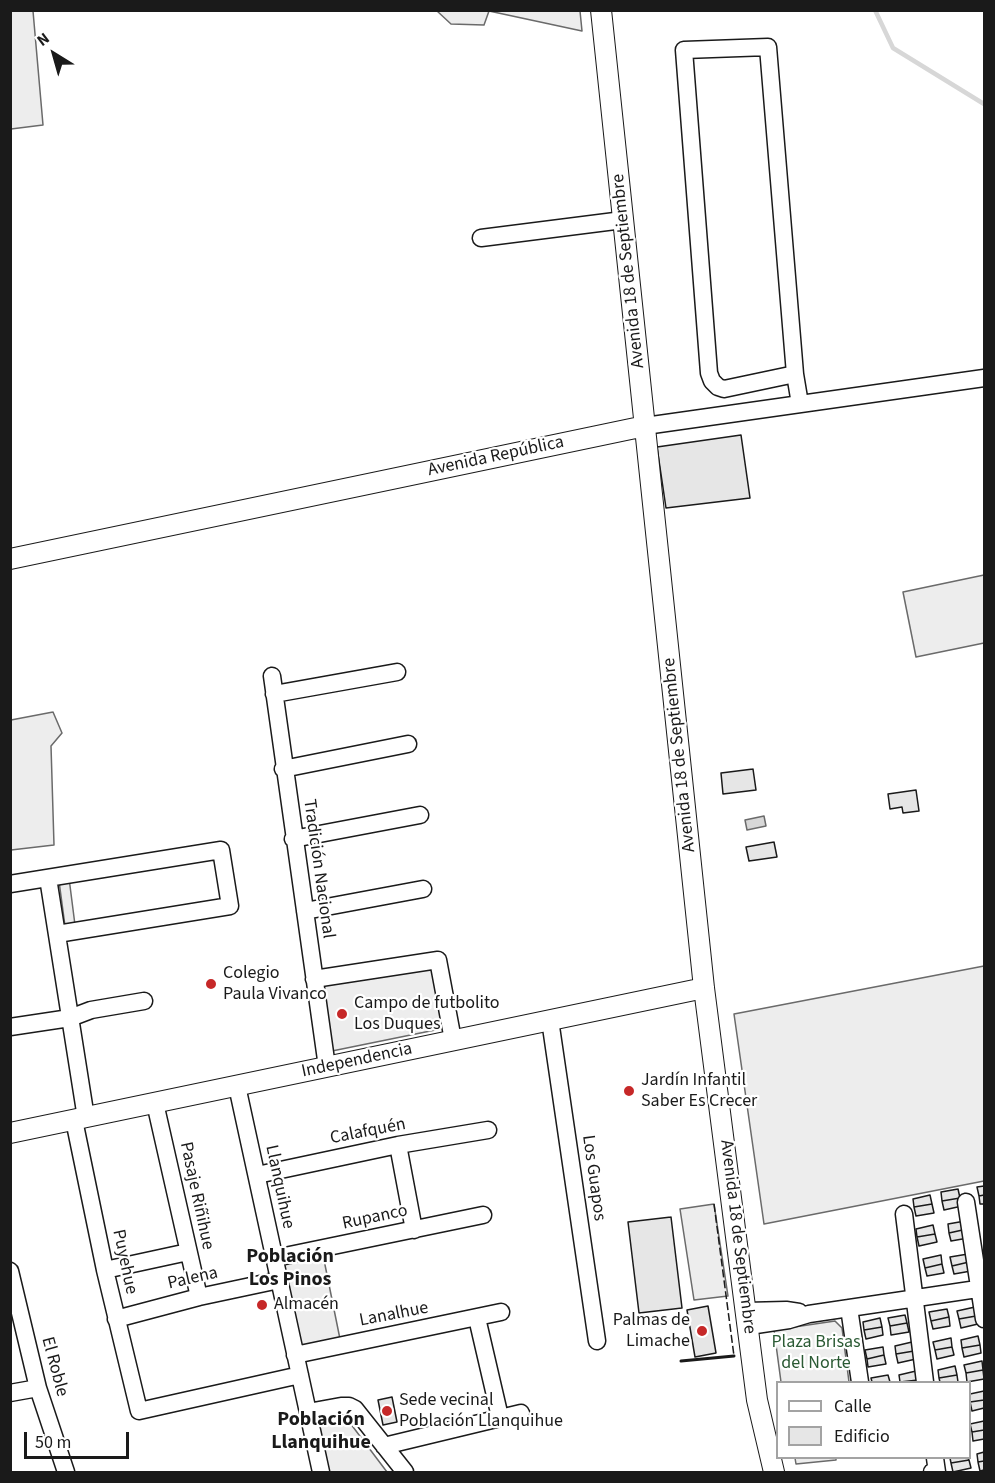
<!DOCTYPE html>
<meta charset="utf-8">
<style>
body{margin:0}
#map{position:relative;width:995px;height:1483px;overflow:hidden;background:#fff;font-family:"Source Sans 3",sans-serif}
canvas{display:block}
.frame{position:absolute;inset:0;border:12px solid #1a1a1a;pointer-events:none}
.legend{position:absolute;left:776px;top:1381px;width:195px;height:78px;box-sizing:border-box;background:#fff;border:2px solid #a3a3a3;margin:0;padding:8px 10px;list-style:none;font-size:18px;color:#1a1a1a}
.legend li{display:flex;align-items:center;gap:12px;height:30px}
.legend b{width:30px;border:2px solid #a3a3a3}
.north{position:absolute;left:24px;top:24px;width:60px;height:60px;-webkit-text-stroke:4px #fff;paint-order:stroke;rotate:323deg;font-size:16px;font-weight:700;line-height:24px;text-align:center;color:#1a1a1a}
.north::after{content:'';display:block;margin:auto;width:21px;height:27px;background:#1a1a1a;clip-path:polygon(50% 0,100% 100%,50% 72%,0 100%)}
.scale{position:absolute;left:24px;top:1432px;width:105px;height:27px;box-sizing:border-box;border:3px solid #1a1a1a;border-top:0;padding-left:8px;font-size:18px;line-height:21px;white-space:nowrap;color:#1a1a1a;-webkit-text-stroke:4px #fff;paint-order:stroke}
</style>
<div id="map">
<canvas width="995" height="1483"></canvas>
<div class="frame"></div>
<ul class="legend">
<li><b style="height:8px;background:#fff"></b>Calle</li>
<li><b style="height:16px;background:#e6e6e6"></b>Edificio</li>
</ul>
<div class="north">N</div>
<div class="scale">50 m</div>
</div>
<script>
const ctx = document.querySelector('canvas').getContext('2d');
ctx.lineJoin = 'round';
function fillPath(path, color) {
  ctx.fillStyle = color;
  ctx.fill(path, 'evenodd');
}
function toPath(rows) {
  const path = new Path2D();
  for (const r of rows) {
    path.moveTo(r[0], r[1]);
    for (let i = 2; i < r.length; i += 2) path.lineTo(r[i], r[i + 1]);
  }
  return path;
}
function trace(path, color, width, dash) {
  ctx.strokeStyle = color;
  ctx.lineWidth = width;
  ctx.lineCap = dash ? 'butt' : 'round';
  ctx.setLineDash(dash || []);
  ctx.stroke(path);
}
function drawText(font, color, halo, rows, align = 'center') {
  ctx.font = font + ' "Source Sans 3",sans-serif';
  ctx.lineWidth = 4.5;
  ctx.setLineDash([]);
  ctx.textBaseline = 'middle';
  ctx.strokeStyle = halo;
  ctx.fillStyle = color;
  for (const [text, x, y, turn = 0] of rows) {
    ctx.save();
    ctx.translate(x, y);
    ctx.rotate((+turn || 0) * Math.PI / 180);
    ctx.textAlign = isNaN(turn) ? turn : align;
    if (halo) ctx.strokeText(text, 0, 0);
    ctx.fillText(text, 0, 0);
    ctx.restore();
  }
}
const built = toPath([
 [10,11,33,11,43,125,11,129,10,11],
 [437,11,580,11,582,31,489,11,484,25,451,24,437,11],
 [984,575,984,643,916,657,903,592,984,575],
 [53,712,62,733,51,746,54,845,11,850,11,720,53,712],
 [69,878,75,925,65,926,59,881,69,878],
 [433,963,445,1028,332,1051,319,982,433,963],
 [984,966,984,1181,764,1224,734,1014,984,966],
 [714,1204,728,1296,694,1300,680,1209,714,1204],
 [323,1255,340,1339,297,1348,279,1264,323,1255],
 [835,1321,842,1328,849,1382,781,1382,774,1330,835,1321],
 [344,1415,387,1472,321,1472,311,1424,344,1415],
 [795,1458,836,1458,836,1460,796,1464,795,1458]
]);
fillPath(built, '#ededed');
trace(built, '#6a6a6a', 1.5);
const water = toPath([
 [764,816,766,826,747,830,745,820,764,816]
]);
fillPath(water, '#d7d7d7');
trace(water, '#6a6a6a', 1.5);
trace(toPath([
 [875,10,893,48,984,104]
]), '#d7d7d7', 4.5);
const building = toPath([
 [741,435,750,498,666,508,657,447,741,435],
 [753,769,756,790,723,794,721,773,753,769],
 [916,790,919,811,903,813,902,807,890,809,888,794,916,790],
 [774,842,777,857,749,861,746,847,774,842],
 [984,1186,984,1195,979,1196,977,1187,984,1186],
 [958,1189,960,1198,942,1201,941,1192,958,1189],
 [930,1195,932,1204,914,1207,913,1199,930,1195],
 [984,1195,984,1204,980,1204,979,1196,984,1195],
 [960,1198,962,1206,944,1210,942,1201,960,1198],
 [932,1204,934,1213,916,1216,914,1207,932,1204],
 [671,1217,682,1308,639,1313,628,1222,671,1217],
 [965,1221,967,1229,949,1233,948,1224,965,1221],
 [933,1225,935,1234,917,1237,916,1229,933,1225],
 [967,1229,968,1238,951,1241,949,1233,967,1229],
 [935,1234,937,1242,919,1246,917,1237,935,1234],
 [968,1254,969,1262,952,1266,950,1257,968,1254],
 [941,1255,942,1264,925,1268,923,1259,941,1255],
 [969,1262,971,1271,954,1274,952,1266,969,1262],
 [942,1264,944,1273,927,1276,925,1268,942,1264],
 [708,1306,716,1353,695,1357,687,1310,708,1306],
 [975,1307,976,1316,959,1319,957,1311,975,1307],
 [947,1309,949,1317,931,1321,929,1312,947,1309],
 [905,1315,907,1323,890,1326,888,1318,905,1315],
 [976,1316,978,1324,961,1328,959,1319,976,1316],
 [949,1317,950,1326,933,1329,931,1321,949,1317],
 [880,1318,882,1327,864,1330,863,1322,880,1318],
 [907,1323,909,1332,891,1335,890,1326,907,1323],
 [882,1327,883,1335,866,1339,864,1330,882,1327],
 [978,1336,980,1345,962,1348,961,1340,978,1336],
 [951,1338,952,1347,935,1350,933,1342,951,1338],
 [912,1342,914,1351,896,1354,895,1346,912,1342],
 [980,1345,981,1353,964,1357,962,1348,980,1345],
 [883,1347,884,1355,867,1359,865,1350,883,1347],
 [952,1347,954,1355,937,1359,935,1350,952,1347],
 [914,1351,916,1359,898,1363,896,1354,914,1351],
 [884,1355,886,1364,868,1367,867,1359,884,1355],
 [982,1361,983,1370,966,1373,964,1365,982,1361],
 [955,1366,957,1375,939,1378,938,1370,955,1366],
 [983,1370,984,1379,967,1382,966,1373,983,1370],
 [916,1371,918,1380,900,1382,899,1375,916,1371],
 [888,1375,890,1382,872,1382,871,1378,888,1375],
 [957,1375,958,1382,940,1382,939,1378,957,1375],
 [984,1391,984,1400,970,1402,970,1394,984,1391],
 [392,1397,397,1422,383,1425,378,1400,392,1397],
 [984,1400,984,1408,972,1411,970,1402,984,1400],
 [984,1421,984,1430,972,1432,970,1424,984,1421],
 [984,1430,984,1439,973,1441,972,1432,984,1430],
 [984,1452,984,1461,978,1462,977,1454,984,1452],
 [950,1458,968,1458,969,1460,951,1463,950,1458],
 [969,1460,971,1468,953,1472,951,1463,969,1460],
 [984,1461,984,1470,980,1471,978,1462,984,1461]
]);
fillPath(building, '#e6e6e6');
trace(building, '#1a1a1a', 1.5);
const minor = toPath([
 [481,238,623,220],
 [795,374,724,389,718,387,712,381,709,373,684,50,768,47,795,374,800,404],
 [645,426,984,378],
 [272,676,327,1067],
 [274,694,397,672],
 [283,769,408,744],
 [293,839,420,815],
 [48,878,86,1118],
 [10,884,221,850,230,906,57,934],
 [305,911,423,889],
 [314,979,438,960,453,1040],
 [550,1020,597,1341],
 [10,1027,70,1018,91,1010,144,1001],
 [237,1086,321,1472],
 [155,1103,199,1297],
 [74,1120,105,1270,139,1411,300,1375],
 [398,1145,414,1230],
 [257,1175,398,1145,488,1130],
 [966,1202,984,1319],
 [904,1214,925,1382],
 [275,1258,483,1215],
 [105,1270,188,1252],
 [10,1271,38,1388,66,1472],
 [849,1308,860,1382],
 [746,1311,786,1310,799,1312],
 [477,1318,500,1417],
 [116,1319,199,1297,279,1280],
 [749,1326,789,1320,809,1314,984,1288],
 [295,1355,501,1312],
 [10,1393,38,1388],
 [308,1412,341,1406,349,1406,355,1409,405,1472],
 [384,1446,521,1413],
 [932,1472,937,1472,935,1458]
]);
const major = toPath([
 [601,10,704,988,757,1400,774,1472],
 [10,559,645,426],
 [10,1133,704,988]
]);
trace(minor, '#1a1a1a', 19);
trace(major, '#1a1a1a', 22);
trace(minor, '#fff', 16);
trace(major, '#fff', 20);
trace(toPath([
 [714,1204,734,1356]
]), '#1a1a1a', 1.5, [8, 3]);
trace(toPath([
 [681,1361,734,1356]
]), '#1a1a1a', 3);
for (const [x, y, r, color] of [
 [211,984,6,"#c62828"],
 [342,1014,6,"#c62828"],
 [629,1091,6,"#c62828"],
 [262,1305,6,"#c62828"],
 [702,1331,6,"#c62828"],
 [387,1411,6,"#c62828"]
]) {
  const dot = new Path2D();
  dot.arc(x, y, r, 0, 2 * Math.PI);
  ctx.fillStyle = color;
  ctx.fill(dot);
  trace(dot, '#fff', 2);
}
drawText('18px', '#1a1a1a', '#fff', [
 ["Avenida 18 de Septiembre",629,271,-96],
 ["Avenida República",496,457,-12],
 ["Avenida 18 de Septiembre",680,755,-96],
 ["Tradición Nacional",318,869,82],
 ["Independencia",357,1061,-12],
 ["Calafquén",368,1132,-11],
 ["Los Guapos",593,1178,82],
 ["Llanquihue",279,1187,78],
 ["Pasaje Riñihue",196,1196,78],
 ["Rupanco",375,1218,-12],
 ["Avenida 18 de Septiembre",737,1237,83],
 ["Puyehue",124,1262,78],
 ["Palena",193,1279,-13],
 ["Lanalhue",394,1315,-11],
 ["El Roble",54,1367,75]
]);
drawText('18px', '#1a1a1a', '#fff', [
 ["Colegio",223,974],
 ["Paula Vivanco",223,995],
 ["Campo de futbolito",354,1004],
 ["Los Duques",354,1025],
 ["Jardín Infantil",641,1081],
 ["Saber Es Crecer",641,1102],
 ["Almacén",274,1305],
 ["Palmas de",690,1321,"right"],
 ["Limache",690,1342,"right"],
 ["Sede vecinal",399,1401],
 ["Población Llanquihue",399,1422]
], 'left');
drawText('18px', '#2b5a34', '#fff', [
 ["Plaza Brisas",816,1343],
 ["del Norte",816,1364]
]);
drawText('bold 20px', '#1a1a1a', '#fff', [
 ["Población",290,1258],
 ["Los Pinos",290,1281],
 ["Población",321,1421],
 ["Llanquihue",321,1444]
]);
</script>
